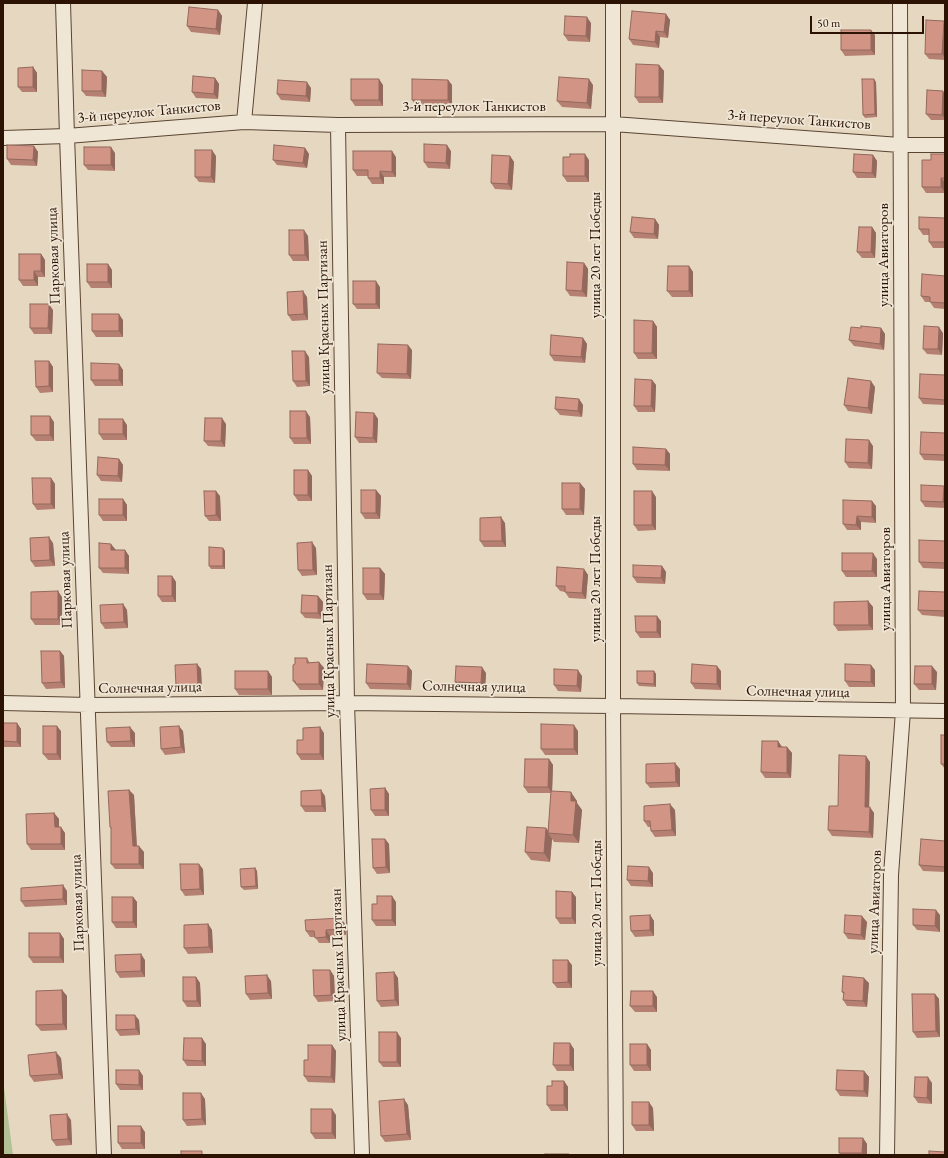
<!DOCTYPE html>
<meta charset="utf-8">
<style>
body{margin:0}
#map{position:relative;width:948px;height:1158px;overflow:hidden;background:#e6d8c0;font-family:"EB Garamond",serif}
canvas{display:block}
.frame{position:absolute;inset:0;border:4px solid #2c1203;pointer-events:none}
.scale{position:absolute;left:810px;top:16px;width:114px;height:18px;box-sizing:border-box;border:2px solid #2c1203;border-top:0;padding-left:5px;font-size:12px;line-height:14px;white-space:nowrap;color:#2c1203;-webkit-text-stroke:3px #efe6d6;paint-order:stroke}
</style>
<div id="map">
<canvas width="948" height="1158"></canvas>
<div class="frame"></div>
<div class="scale">50 m</div>
</div>
<script>
const ctx = document.querySelector('canvas').getContext('2d');
ctx.lineJoin = 'round';
function fillPath(path, color) {
  ctx.fillStyle = color;
  ctx.fill(path, 'evenodd');
}
function toPath(rows) {
  const path = new Path2D();
  for (const r of rows) {
    path.moveTo(r[0], r[1]);
    for (let i = 2; i < r.length; i += 2) path.lineTo(r[i], r[i + 1]);
  }
  return path;
}
function trace(path, color, width, dash) {
  ctx.strokeStyle = color;
  ctx.lineWidth = width;
  ctx.lineCap = dash ? 'butt' : 'round';
  ctx.setLineDash(dash || []);
  ctx.stroke(path);
}
function drawText(font, color, halo, rows, align = 'center') {
  ctx.font = font + ' "EB Garamond",serif';
  ctx.lineWidth = 3.5;
  ctx.setLineDash([]);
  ctx.textBaseline = 'middle';
  ctx.strokeStyle = halo;
  ctx.fillStyle = color;
  for (const [text, x, y, turn = 0] of rows) {
    ctx.save();
    ctx.translate(x, y);
    ctx.rotate((+turn || 0) * Math.PI / 180);
    ctx.textAlign = isNaN(turn) ? turn : align;
    if (halo) ctx.strokeText(text, 0, 0);
    ctx.fillText(text, 0, 0);
    ctx.restore();
  }
}
fillPath(toPath([
 [3,1080,13,1155,3,1155]
]), '#b3bf94');
const minor = toPath([
 [63,3,67,136,104,1155],
 [613,3,613,706,616,1155],
 [244,122,255,3],
 [338,125,347,703,362,1155],
 [3,138,67,136,244,122,338,125,613,124,900,145,945,145],
 [3,703,88,705,347,703,613,706,945,711],
 [887,1155,891,875,903,711,900,3]
]);
trace(minor, '#5a4432', 16);
trace(minor, '#efe6d6', 14);
fillPath(toPath([
 [79,3,95,3,95,4,80,4],
 [218,10,222,16,220,35,191,32,187,26],
 [666,14,670,20,668,38,660,37,659,48,633,45,629,39],
 [945,22,945,60,929,59,925,54],
 [591,23,590,42,568,41,564,35],
 [875,35,875,55,845,56,841,50],
 [659,65,664,71,663,103,639,103,635,97],
 [33,67,37,73,37,92,22,92,18,87],
 [102,71,107,77,106,97,86,96,82,91],
 [215,78,219,84,218,99,196,98,192,92],
 [448,80,452,85,452,106,416,106,412,100],
 [876,82,877,117,865,118,863,115],
 [383,85,383,106,355,106,351,100],
 [593,85,591,109,562,107,557,101],
 [311,88,310,102,281,100,277,94],
 [945,94,945,120,931,120,926,114],
 [34,146,38,152,37,166,11,165,7,159],
 [305,148,309,154,307,168,277,165,273,160],
 [451,151,450,169,428,168,424,162],
 [115,153,115,171,88,170,84,165],
 [873,155,877,161,876,178,857,178,853,172],
 [945,155,945,193,926,193,922,187,931,160],
 [216,156,215,183,199,182,195,177],
 [510,156,514,162,512,190,495,189,491,183],
 [396,157,396,177,384,177,384,184,372,184,368,178,368,176,357,176,353,170],
 [589,160,589,182,567,182,563,176],
 [945,218,945,248,933,248,929,242,929,235,923,235,919,229],
 [655,219,659,225,658,239,634,238,630,232],
 [872,227,876,233,875,258,862,258,857,252],
 [308,236,309,261,293,261,289,255],
 [41,254,45,260,45,277,38,277,38,286,23,286,19,280],
 [584,263,588,269,587,297,570,296,566,290],
 [108,264,112,270,112,288,91,288,87,282],
 [689,266,693,272,693,297,672,297,667,291],
 [945,276,945,309,934,308,930,302,925,302,921,296],
 [380,287,380,309,357,309,353,304],
 [307,297,308,320,292,321,288,315],
 [53,310,52,334,34,334,30,328],
 [123,320,123,337,96,337,92,331],
 [653,321,657,327,657,359,638,359,634,353],
 [861,328,881,328,885,334,884,350,854,346,849,340],
 [943,333,942,355,927,354,923,349],
 [583,338,587,344,585,363,554,361,550,355],
 [412,350,411,379,382,378,377,373],
 [309,357,310,386,297,387,293,381],
 [49,361,53,367,53,392,40,393,36,387],
 [119,364,123,370,123,386,95,386,91,380],
 [945,375,945,405,923,404,919,398],
 [652,380,656,385,655,412,638,412,634,406],
 [875,387,872,414,848,411,844,405],
 [579,399,583,405,582,417,560,415,555,409],
 [374,413,378,419,377,443,359,443,355,437],
 [310,417,311,444,294,444,290,438],
 [54,422,54,441,36,441,31,435],
 [226,424,225,447,208,446,204,441],
 [127,425,127,440,103,440,99,434],
 [945,433,945,461,924,460,920,454],
 [873,446,872,469,849,468,845,462],
 [666,449,670,454,670,471,637,470,633,464],
 [119,459,123,465,122,482,101,481,97,475],
 [308,470,312,476,312,501,298,501,294,495],
 [51,478,55,484,55,509,37,510,33,504],
 [580,483,585,489,584,515,566,515,562,509],
 [945,488,945,508,925,507,921,501],
 [376,490,381,496,380,519,365,519,361,513],
 [220,496,221,521,209,521,205,516],
 [656,497,656,530,638,531,634,525],
 [123,499,127,505,127,521,103,521,99,515],
 [876,506,876,523,861,522,861,530,847,530,843,524],
 [505,523,506,547,484,547,480,541],
 [945,541,945,569,923,568,919,562],
 [53,543,55,566,35,567,31,561],
 [223,548,225,551,225,569,211,569,209,566],
 [316,548,317,575,302,576,298,570],
 [115,550,125,550,129,556,129,574,103,573,99,568,116,550],
 [877,559,877,577,846,577,842,571],
 [662,566,666,572,665,584,637,583,633,577],
 [380,568,385,574,384,600,367,600,363,594],
 [584,569,588,575,586,599,569,598,565,592,560,591,556,586],
 [172,576,176,582,176,602,162,602,158,596],
 [945,592,945,617,922,615,918,610],
 [318,596,323,602,322,619,305,618,301,613],
 [62,597,62,625,35,625,31,619],
 [868,601,873,607,873,630,838,631,834,625],
 [123,604,127,610,128,628,105,629,101,623],
 [661,621,661,638,640,638,636,632],
 [60,651,64,656,65,688,46,689,42,683],
 [307,658,310,663,319,662,324,668,323,690,300,690,293,681,295,664],
 [197,664,201,669,202,691,180,692,176,686],
 [408,666,412,671,411,690,370,689,366,683],
 [875,670,875,687,849,687,845,681],
 [268,671,272,677,272,695,239,695,235,689],
 [654,671,656,674,656,687,639,686,637,683],
 [721,671,721,690,695,689,691,683],
 [937,672,936,690,919,690,914,684],
 [486,673,485,689,459,688,455,682],
 [582,676,581,692,558,691,554,685],
 [3,723,17,723,21,729,21,747,3,747],
 [61,731,61,760,48,760,43,754],
 [183,731,185,753,165,755,161,749],
 [578,731,578,755,545,755,541,749],
 [135,733,135,747,111,747,107,742],
 [324,733,324,760,301,760,297,754,303,740],
 [945,735,945,769,941,764],
 [778,741,782,747,787,747,792,753,791,778,765,778,761,772],
 [549,759,553,765,552,791,577,801,577,803,582,810,579,843,554,842,552,839,550,862,531,860,525,852,546,828,548,831,551,793,528,793,524,787],
 [870,762,869,807,874,813,873,838,832,836,828,830,838,806],
 [680,769,680,787,650,788,646,783],
 [385,788,389,794,389,816,375,816,371,810],
 [129,790,134,795,137,846,144,852,144,869,115,869,111,864,111,829,110,827],
 [325,796,326,812,305,812,301,806],
 [675,810,676,836,655,837,651,831,651,827,648,827,644,821],
 [54,813,59,819,59,827,65,833,65,850,31,850,27,844],
 [385,839,389,844,390,873,377,874,373,868],
 [945,841,945,872,923,871,919,865],
 [255,868,257,871,258,889,244,890,241,887],
 [203,869,204,895,185,896,181,890],
 [653,873,653,887,631,886,627,880],
 [67,891,67,905,25,907,21,901],
 [133,897,137,902,137,928,116,928,112,922],
 [576,897,576,924,560,924,556,918],
 [396,902,396,926,376,926,372,920,377,904],
 [650,915,654,921,654,936,635,937,631,931],
 [940,915,940,932,917,930,913,925],
 [867,922,865,940,848,939,844,933],
 [208,924,212,930,213,953,188,954,184,948],
 [345,924,346,935,330,936,330,943,319,943,315,937,310,937,306,931],
 [60,933,64,939,64,963,33,963,29,957],
 [145,960,145,977,120,978,116,972],
 [572,965,572,988,557,988,553,983],
 [330,970,334,976,335,1001,318,1002,314,996],
 [394,972,398,978,399,1006,381,1007,377,1001],
 [196,977,200,983,201,1007,187,1007,183,1001],
 [271,981,272,999,250,1000,246,994],
 [869,983,867,1007,847,1006,843,1000,844,995,842,992],
 [62,990,67,996,67,1030,41,1031,36,1025],
 [935,994,939,999,940,1037,917,1038,913,1032],
 [657,997,657,1012,635,1012,630,1006],
 [139,1020,140,1035,120,1036,116,1030],
 [401,1038,401,1067,383,1067,379,1062],
 [206,1044,206,1066,187,1066,183,1060],
 [647,1044,651,1050,651,1071,634,1071,630,1065],
 [332,1045,336,1051,335,1083,308,1082,304,1076],
 [574,1049,574,1071,557,1071,553,1065],
 [61,1058,63,1079,34,1082,30,1076],
 [139,1070,143,1076,143,1090,120,1090,116,1084],
 [864,1071,869,1077,868,1097,840,1096,836,1090],
 [564,1081,568,1087,568,1111,551,1111,547,1105,552,1086],
 [932,1083,932,1104,918,1103,914,1097],
 [205,1099,206,1125,187,1126,183,1120],
 [408,1105,411,1140,385,1142,381,1136],
 [653,1108,654,1131,636,1131,632,1125],
 [336,1115,336,1139,315,1139,311,1133],
 [71,1120,72,1145,56,1146,52,1140],
 [145,1132,145,1149,122,1149,118,1143],
 [863,1138,867,1144,867,1155,841,1155,839,1153]
]), '#b58072');
fillPath(toPath([
 [218,10,222,16,220,35,216,29],
 [666,14,670,20,668,38,664,32],
 [587,17,591,23,590,42,586,36],
 [944,21,945,22,945,58,942,54],
 [871,30,875,35,875,55,871,50],
 [656,31,660,37,659,48,655,42],
 [659,65,664,71,663,103,659,97],
 [33,67,37,73,37,92,33,87],
 [102,71,107,77,106,97,102,91],
 [215,78,219,84,218,99,214,94],
 [379,79,383,85,383,106,379,100],
 [589,79,593,85,591,109,587,103],
 [874,79,876,82,877,117,875,114],
 [448,80,452,85,452,106,448,100],
 [307,82,311,88,310,102,306,96],
 [943,91,945,94,945,119,942,115],
 [447,145,451,151,450,169,446,163],
 [34,146,38,152,37,166,33,160],
 [111,147,115,153,115,171,111,165],
 [305,148,309,154,307,168,303,163],
 [212,150,216,156,215,183,211,177],
 [392,151,396,157,396,177,392,172],
 [585,154,589,160,589,182,585,176],
 [873,155,877,161,876,178,872,173],
 [510,156,514,162,512,190,508,184],
 [380,171,384,177,384,184,380,178],
 [941,178,945,183,945,192,941,187],
 [655,219,659,225,658,239,654,234],
 [872,227,876,233,875,258,871,252],
 [304,230,308,236,309,261,305,255],
 [41,254,45,260,45,277,41,271],
 [584,263,588,269,587,297,582,291],
 [108,264,112,270,112,288,108,282],
 [689,266,693,272,693,297,689,291],
 [34,271,38,277,38,286,34,280],
 [376,281,380,287,380,309,376,304],
 [303,291,307,297,308,320,304,314],
 [49,304,53,310,52,334,48,328],
 [119,314,123,320,123,337,119,331],
 [653,321,657,327,657,359,652,353],
 [939,327,943,333,942,355,938,349],
 [881,328,885,334,884,350,880,344],
 [583,338,587,344,585,363,581,357],
 [408,345,412,350,411,379,407,374],
 [305,351,309,357,310,386,306,381],
 [49,361,53,367,53,392,49,386],
 [119,364,123,370,123,386,119,380],
 [652,380,656,385,655,412,651,406],
 [871,381,875,387,872,414,868,408],
 [579,399,583,405,582,417,578,411],
 [306,411,310,417,311,444,307,438],
 [374,413,378,419,377,443,373,438],
 [50,416,54,422,54,441,50,435],
 [222,418,226,424,225,447,221,441],
 [123,419,127,425,127,440,123,434],
 [869,440,873,446,872,469,868,463],
 [666,449,670,454,670,471,665,465],
 [119,459,123,465,122,482,118,476],
 [308,470,312,476,312,501,308,495],
 [51,478,55,484,55,509,51,504],
 [580,483,585,489,584,515,580,509],
 [944,486,945,488,945,505,943,502],
 [376,490,381,496,380,519,376,513],
 [216,491,220,496,221,521,216,515],
 [652,491,656,497,656,530,652,525],
 [123,499,127,505,127,521,123,515],
 [872,501,876,506,876,523,872,517],
 [857,516,861,522,861,530,856,525],
 [501,517,505,523,506,547,502,541],
 [49,537,53,543,55,566,50,560],
 [312,542,316,548,317,575,313,570],
 [111,544,116,550,115,556,111,550],
 [223,548,225,551,225,569,223,566],
 [125,550,129,556,129,574,125,568],
 [873,553,877,559,877,577,872,571],
 [662,566,666,572,665,584,661,578],
 [380,568,385,574,384,600,380,594],
 [584,569,588,575,586,599,582,593],
 [172,576,176,582,176,602,172,596],
 [58,591,62,597,62,625,58,619],
 [318,596,323,602,322,619,318,613],
 [868,601,873,607,873,630,869,625],
 [123,604,127,610,128,628,124,622],
 [657,616,661,621,661,638,657,632],
 [60,651,64,656,65,688,61,682],
 [319,662,324,668,323,690,319,684],
 [197,664,201,669,202,691,198,685],
 [871,665,875,670,875,687,871,682],
 [408,666,412,671,411,690,407,684],
 [717,666,721,671,721,690,717,684],
 [932,666,937,672,936,690,932,684],
 [482,667,486,673,485,689,481,683],
 [578,670,582,676,581,692,577,686],
 [268,671,272,677,272,695,268,689],
 [654,671,656,674,656,687,654,684],
 [17,723,21,729,21,747,17,742],
 [574,725,578,731,578,755,574,749],
 [57,726,61,731,61,760,57,754],
 [179,726,183,731,185,753,181,747],
 [130,727,135,733,135,747,131,741],
 [320,727,324,733,324,760,320,754],
 [778,741,782,747,778,747],
 [787,747,792,753,791,778,787,773],
 [866,756,870,762,869,813,865,807],
 [549,759,553,765,552,793,548,787],
 [675,763,680,769,680,787,676,782],
 [385,788,389,794,389,816,385,810],
 [129,790,134,795,137,852,133,846],
 [321,790,325,796,326,812,322,806],
 [571,792,577,801,577,803,582,810,579,843,573,835,571,801],
 [670,804,675,810,676,836,672,830],
 [870,807,874,813,873,838,869,832],
 [54,813,59,819,59,832,55,827],
 [61,827,65,833,65,850,61,844],
 [546,828,550,833,548,833,552,839,550,862,544,853],
 [385,839,389,844,390,873,386,867],
 [139,846,144,852,144,869,139,864],
 [199,864,203,869,204,895,200,889],
 [649,867,653,873,653,887,648,881],
 [255,868,257,871,258,889,256,886],
 [63,885,67,891,67,905,63,899],
 [572,892,576,897,576,924,572,918],
 [392,896,396,902,396,926,392,920],
 [133,897,137,902,137,928,133,922],
 [936,910,940,915,940,932,935,926],
 [650,915,654,921,654,936,650,930],
 [862,916,867,922,865,940,861,935],
 [341,918,345,924,346,935,342,929],
 [208,924,212,930,213,953,209,947],
 [326,930,330,936,330,943,326,937],
 [60,933,64,939,64,963,60,957],
 [141,954,145,960,145,977,141,971],
 [568,960,572,965,572,988,568,982],
 [330,970,334,976,335,1001,331,995],
 [394,972,398,978,399,1006,395,1000],
 [267,975,271,981,272,999,268,993],
 [196,977,200,983,201,1007,197,1001],
 [864,978,869,983,867,1007,863,1001],
 [62,990,67,996,67,1030,63,1024],
 [653,991,657,997,657,1012,653,1006],
 [935,994,939,999,940,1037,936,1031],
 [135,1015,139,1020,140,1035,136,1029],
 [397,1032,401,1038,401,1067,397,1062],
 [202,1038,206,1044,206,1066,202,1061],
 [570,1043,574,1049,574,1071,570,1065],
 [647,1044,651,1050,651,1071,647,1065],
 [332,1045,336,1051,335,1083,331,1077],
 [56,1052,61,1058,63,1079,59,1074],
 [139,1070,143,1076,143,1090,139,1085],
 [864,1071,869,1077,868,1097,864,1091],
 [928,1077,932,1083,932,1104,927,1098],
 [564,1081,568,1087,568,1111,564,1105],
 [201,1093,205,1099,206,1125,202,1119],
 [404,1099,408,1105,411,1140,407,1134],
 [649,1102,653,1108,654,1131,649,1125],
 [332,1109,336,1115,336,1139,332,1133],
 [67,1114,71,1120,72,1145,68,1139],
 [141,1126,145,1132,145,1149,141,1143],
 [863,1138,867,1144,867,1155,864,1155,862,1153]
]), '#93685d');
const building = toPath([
 [189,7,218,10,216,29,187,26,189,7],
 [632,11,666,14,664,32,656,31,655,42,629,39,632,11],
 [565,16,587,17,586,36,564,35,565,16],
 [926,20,944,21,942,54,925,54,926,20],
 [841,30,871,30,871,50,841,50,841,30],
 [636,64,659,65,659,97,635,97,636,64],
 [33,67,33,87,18,87,18,68,33,67],
 [82,70,102,71,102,91,82,91,82,70],
 [193,76,215,78,214,94,192,92,193,76],
 [559,77,589,79,587,103,557,101,559,77],
 [351,79,379,79,379,100,351,100,351,79],
 [412,79,448,80,448,100,412,100,412,79],
 [862,79,874,79,875,114,863,115,862,79],
 [278,80,307,82,306,96,277,94,278,80],
 [927,90,943,91,942,115,926,114,927,90],
 [424,144,447,145,446,163,424,162,424,144],
 [7,145,34,146,33,160,7,159,7,145],
 [274,145,305,148,303,163,273,160,274,145],
 [84,147,111,147,111,165,84,165,84,147],
 [195,150,212,150,211,177,195,177,195,150],
 [353,151,392,151,392,172,380,171,380,178,368,178,368,170,353,170,353,151],
 [570,154,585,154,585,176,563,176,563,157,570,157,570,154],
 [854,154,873,155,872,173,853,172,854,154],
 [931,154,945,154,945,178,941,178,941,187,922,187,922,160,931,160,931,154],
 [492,155,510,156,508,184,491,183,492,155],
 [632,217,655,219,654,234,630,232,632,217],
 [919,217,945,218,945,242,929,242,929,229,919,229,919,217],
 [859,227,872,227,871,252,857,252,859,227],
 [289,230,304,230,305,255,289,255,289,230],
 [19,254,41,254,41,271,34,271,34,280,19,280,19,254],
 [567,262,584,263,582,291,566,290,567,262],
 [87,264,108,264,108,282,87,282,87,264],
 [668,266,689,266,689,291,667,291,668,266],
 [922,274,945,276,945,303,930,302,930,297,921,296,922,274],
 [353,281,376,281,376,304,353,304,353,281],
 [303,291,304,314,288,315,287,292,303,291],
 [30,304,49,304,48,328,30,328,30,304],
 [92,314,119,314,119,331,92,331,92,314],
 [634,320,653,321,652,353,634,353,634,320],
 [861,326,881,328,880,344,849,340,851,327,861,328,861,326],
 [924,326,939,327,938,349,923,349,924,326],
 [551,335,583,338,581,357,550,355,551,335],
 [378,344,408,345,407,374,377,373,378,344],
 [292,351,305,351,306,381,293,381,292,351],
 [35,361,49,361,49,386,36,387,35,361],
 [91,363,119,364,119,380,91,380,91,363],
 [920,374,945,375,945,400,919,398,920,374],
 [848,378,871,381,868,408,844,405,848,378],
 [635,379,652,380,651,406,634,406,635,379],
 [556,397,579,399,578,411,555,409,556,397],
 [290,411,306,411,307,438,290,438,290,411],
 [356,412,374,413,373,438,355,437,356,412],
 [31,416,50,416,50,435,31,435,31,416],
 [205,418,222,418,221,441,204,441,205,418],
 [99,419,123,419,123,434,99,434,99,419],
 [921,432,945,433,945,455,920,454,921,432],
 [846,439,869,440,868,463,845,462,846,439],
 [633,447,666,449,665,465,633,464,633,447],
 [98,457,119,459,118,476,97,475,98,457],
 [294,470,308,470,308,495,294,495,294,470],
 [32,478,51,478,51,504,33,504,32,478],
 [562,483,580,483,580,509,562,509,562,483],
 [921,485,944,486,943,502,921,501,921,485],
 [361,490,376,490,376,513,361,513,361,490],
 [204,491,216,491,216,515,205,516,204,491],
 [634,491,652,491,652,525,634,525,634,491],
 [99,499,123,499,123,515,99,515,99,499],
 [843,500,872,501,872,517,857,516,856,525,843,524,843,500],
 [501,517,502,541,480,541,480,518,501,517],
 [49,537,50,560,31,561,30,538,49,537],
 [919,540,945,541,945,563,919,562,919,540],
 [312,542,313,570,298,570,297,543,312,542],
 [99,543,111,544,111,550,125,550,125,568,99,568,99,543],
 [209,547,223,548,223,566,209,566,209,547],
 [842,553,873,553,872,571,842,571,842,553],
 [633,565,662,566,661,578,633,577,633,565],
 [557,567,584,569,582,593,565,592,565,586,556,586,557,567],
 [363,568,380,568,380,594,363,594,363,568],
 [158,576,172,576,172,596,158,596,158,576],
 [58,591,58,619,31,619,31,592,58,591],
 [919,591,945,592,945,611,918,610,919,591],
 [302,595,318,596,318,613,301,613,302,595],
 [868,601,869,625,834,625,834,602,868,601],
 [123,604,124,622,101,623,100,605,123,604],
 [635,616,657,616,657,632,636,632,635,616],
 [41,651,60,651,61,682,42,683,41,651],
 [295,658,307,658,307,663,319,662,319,684,296,684,295,681,293,681,293,665,295,664,295,658],
 [197,664,198,685,176,686,175,665,197,664],
 [367,664,408,666,407,684,366,683,367,664],
 [692,664,717,666,717,684,691,683,692,664],
 [845,664,871,665,871,682,845,681,845,664],
 [456,666,482,667,481,683,455,682,456,666],
 [915,666,932,666,932,684,914,684,915,666],
 [554,669,578,670,577,686,554,685,554,669],
 [235,671,268,671,268,689,235,689,235,671],
 [637,671,654,671,654,684,637,683,637,671],
 [3,723,17,723,17,742,3,741,3,723],
 [541,724,574,725,574,749,541,749,541,724],
 [43,726,57,726,57,754,43,754,43,726],
 [179,726,181,747,161,749,160,727,179,726],
 [130,727,131,741,107,742,106,728,130,727],
 [320,727,320,754,297,754,297,740,303,740,303,728,320,727],
 [941,735,945,735,945,764,941,764,941,735],
 [762,741,778,741,778,747,787,747,787,773,761,772,762,741],
 [839,755,866,756,865,807,870,807,869,832,828,830,829,806,838,806,839,755],
 [525,759,549,759,548,787,524,787,525,759],
 [675,763,676,782,646,783,646,764,675,763],
 [385,788,385,810,371,810,370,789,385,788],
 [129,790,133,846,139,846,139,864,111,864,111,827,110,827,108,791,129,790],
 [321,790,322,806,301,806,301,791,321,790],
 [551,791,571,792,571,801,576,801,573,835,548,833,551,791],
 [670,804,672,830,651,831,650,821,644,821,644,806,670,804],
 [54,813,55,827,61,827,61,844,27,844,26,814,54,813],
 [527,827,546,828,544,853,525,852,527,827],
 [372,839,385,839,386,867,373,868,372,839],
 [921,839,945,841,945,867,919,865,921,839],
 [180,864,199,864,200,889,181,890,180,864],
 [628,866,649,867,648,881,627,880,628,866],
 [255,868,256,886,241,887,240,869,255,868],
 [63,885,63,899,21,901,21,888,63,885],
 [556,891,572,892,572,918,556,918,556,891],
 [377,896,392,896,392,920,372,920,372,904,377,904,377,896],
 [112,897,133,897,133,922,112,922,112,897],
 [913,909,936,910,935,926,913,925,913,909],
 [650,915,650,930,631,931,630,916,650,915],
 [845,915,862,916,861,935,844,933,845,915],
 [341,918,342,929,326,930,326,937,315,938,314,931,306,931,305,920,341,918],
 [208,924,209,947,184,948,184,925,208,924],
 [29,933,60,933,60,957,29,957,29,933],
 [141,954,141,971,116,972,115,955,141,954],
 [553,960,568,960,568,982,553,983,553,960],
 [313,970,330,970,331,995,314,996,313,970],
 [394,972,395,1000,377,1001,376,973,394,972],
 [267,975,268,993,246,994,245,976,267,975],
 [843,976,864,978,863,1001,843,1000,844,992,842,992,843,976],
 [183,977,196,977,197,1001,183,1001,183,977],
 [62,990,63,1024,36,1025,36,991,62,990],
 [631,991,653,991,653,1006,630,1006,631,991],
 [912,994,935,994,936,1031,913,1032,912,994],
 [116,1015,135,1015,136,1029,116,1030,116,1015],
 [379,1032,397,1032,397,1062,379,1062,379,1032],
 [184,1038,202,1038,202,1061,183,1060,184,1038],
 [554,1043,570,1043,570,1065,553,1065,554,1043],
 [630,1044,647,1044,647,1065,630,1065,630,1044],
 [308,1045,332,1045,331,1077,304,1076,304,1060,308,1060,308,1045],
 [56,1052,59,1074,30,1076,28,1055,56,1052],
 [116,1070,139,1070,139,1085,116,1084,116,1070],
 [837,1070,864,1071,864,1091,836,1090,837,1070],
 [915,1077,928,1077,927,1098,914,1097,915,1077],
 [552,1081,564,1081,564,1105,547,1105,547,1086,552,1086,552,1081],
 [183,1093,201,1093,202,1119,183,1120,183,1093],
 [404,1099,407,1134,381,1136,379,1101,404,1099],
 [632,1102,649,1102,649,1125,632,1125,632,1102],
 [311,1109,332,1109,332,1133,311,1133,311,1109],
 [67,1114,68,1139,52,1140,50,1115,67,1114],
 [118,1126,141,1126,141,1143,118,1143,118,1126],
 [839,1138,863,1138,862,1153,839,1153,839,1138],
 [181,1151,202,1151,202,1155,181,1155,181,1151],
 [929,1151,945,1152,945,1155,929,1155,929,1151],
 [545,1154,569,1154,569,1155,545,1155,545,1154]
]);
fillPath(building, '#d29585');
trace(building, '#93685d', 1);
drawText('15px', '#2c1203', '#efe6d6', [
 ["3-й переулок Танкистов",474,107],
 ["3-й переулок Танкистов",149,112,-5],
 ["3-й переулок Танкистов",799,120,4],
 ["улица 20 лет Победы",596,255,-90],
 ["улица Авиаторов",884,255,-90],
 ["Парковая улица",54,256,-92],
 ["улица Красных Партизан",324,317,-91],
 ["улица 20 лет Победы",596,579,-90],
 ["улица Авиаторов",886,579,-90],
 ["Парковая улица",66,580,-92],
 ["улица Красных Партизан",329,641,-91],
 ["Солнечная улица",474,687,1],
 ["Солнечная улица",150,688,-1],
 ["Солнечная улица",798,692,1],
 ["улица Авиаторов",875,902,-88],
 ["Парковая улица",78,903,-92],
 ["улица 20 лет Победы",597,903,-90],
 ["улица Красных Партизан",339,965,-92]
]);
</script>
